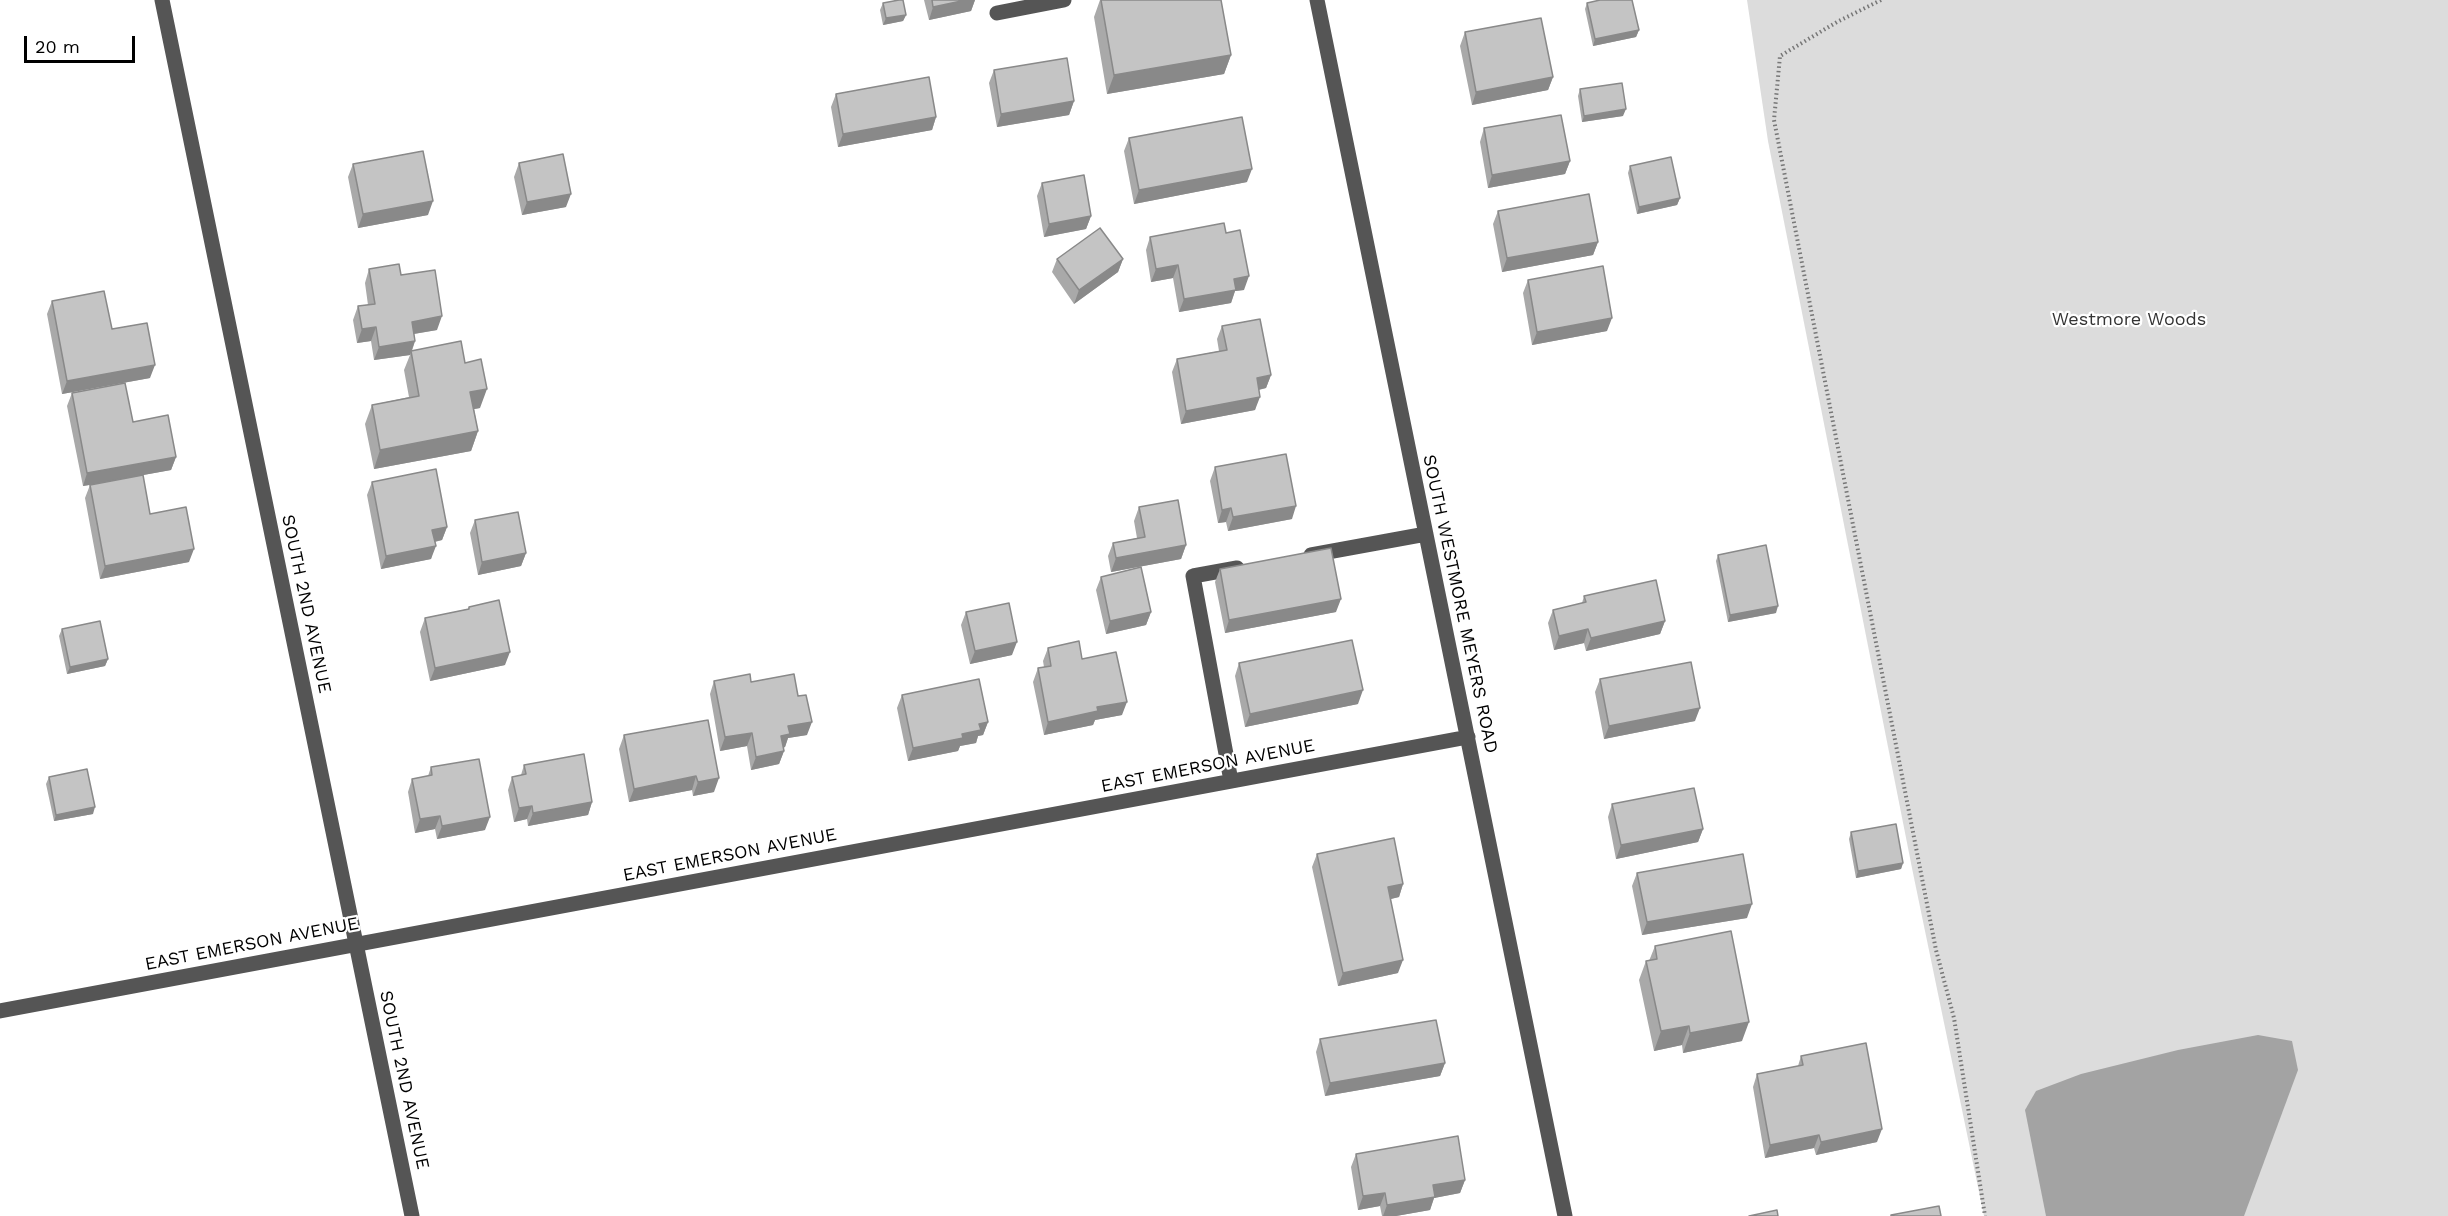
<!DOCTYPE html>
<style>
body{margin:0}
#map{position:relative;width:2448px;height:1216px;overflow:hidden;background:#fff;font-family:"Work Sans",sans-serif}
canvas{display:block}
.scale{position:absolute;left:24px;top:36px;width:111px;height:27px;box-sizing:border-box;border:3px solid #000;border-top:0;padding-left:8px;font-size:18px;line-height:21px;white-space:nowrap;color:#000;-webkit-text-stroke:4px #fff;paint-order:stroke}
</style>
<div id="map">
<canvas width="2448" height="1216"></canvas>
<div class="scale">20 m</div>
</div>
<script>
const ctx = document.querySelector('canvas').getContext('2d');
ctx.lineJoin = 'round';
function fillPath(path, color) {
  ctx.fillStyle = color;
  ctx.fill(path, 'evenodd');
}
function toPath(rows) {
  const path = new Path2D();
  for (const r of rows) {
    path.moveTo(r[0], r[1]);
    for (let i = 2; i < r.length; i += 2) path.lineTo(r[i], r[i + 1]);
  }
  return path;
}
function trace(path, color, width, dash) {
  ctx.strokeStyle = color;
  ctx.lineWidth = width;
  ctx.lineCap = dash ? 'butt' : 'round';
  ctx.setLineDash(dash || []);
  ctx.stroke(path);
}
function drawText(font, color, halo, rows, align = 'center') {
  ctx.font = font + ' "Work Sans",sans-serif';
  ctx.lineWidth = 4.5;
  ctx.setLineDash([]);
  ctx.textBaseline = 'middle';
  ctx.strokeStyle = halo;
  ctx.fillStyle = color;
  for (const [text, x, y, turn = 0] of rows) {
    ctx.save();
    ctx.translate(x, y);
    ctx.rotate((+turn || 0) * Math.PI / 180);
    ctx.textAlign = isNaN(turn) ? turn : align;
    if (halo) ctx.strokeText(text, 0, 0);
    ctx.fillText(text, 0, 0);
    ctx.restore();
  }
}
fillPath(toPath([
 [1747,0,2448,0,2448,1216,1984,1216,1913,873,1768,141]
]), '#dcdcdc');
fillPath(toPath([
 [2258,1035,2292,1041,2298,1070,2244,1216,2046,1216,2025,1110,2036,1091,2081,1074,2178,1050]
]), '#a3a3a3');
trace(toPath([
 [1881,0,1837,22,1780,56,1774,120,1936,950,1954,1018,1985,1216]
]), '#777', 4, [1.5, 3]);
trace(toPath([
 [162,0,412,1216],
 [1317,0,1565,1216],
 [997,13,1064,0],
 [1311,555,1426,534],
 [1231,781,1193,576,1237,568],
 [0,1011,1468,737]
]), '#555', 15);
fillPath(toPath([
 [924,0,975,0,971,11,929,20],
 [1100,0,1221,0,1231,55,1224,74,1107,94,1094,17],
 [883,3,906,15,903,21,883,25,880,10],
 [1587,3,1639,30,1636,37,1593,46,1585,9],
 [1465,32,1553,77,1548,90,1472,105,1460,46],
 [994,70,1074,101,1069,115,997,127,989,83],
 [1580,89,1623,116,1582,122,1578,96],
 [836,94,936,117,932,130,838,147,831,107],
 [1484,128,1570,161,1565,174,1488,188,1480,142],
 [1129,138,1247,182,1134,204,1124,151],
 [519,163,566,207,522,215,514,177],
 [353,164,428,215,358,228,348,177],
 [1630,166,1680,198,1677,205,1637,214,1628,173],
 [1042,183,1091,216,1086,229,1044,237,1037,196],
 [1498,211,1598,242,1593,255,1502,272,1493,224],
 [1226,233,1244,290,1235,291,1231,303,1179,312,1173,278,1151,282,1146,250,1150,237],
 [1057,259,1123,259,1118,272,1074,304,1052,272],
 [369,269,401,275,437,330,414,334,415,341,412,351,465,363,480,408,474,409,478,431,471,451,374,469,365,424,372,405,409,397,404,370,410,355,374,360,371,341,357,343,353,320,358,306,368,305,365,283],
 [1528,280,1607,331,1532,345,1523,293],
 [52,301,112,329,150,378,62,394,47,314],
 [1222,326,1271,375,1266,388,1259,390,1255,410,1181,424,1172,372,1177,359,1219,351,1217,339],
 [72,393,133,422,176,457,171,470,143,475,150,514,189,562,100,579,85,498,90,485,83,486,67,406],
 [1215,467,1292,519,1228,531,1226,522,1218,523,1210,481],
 [372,482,447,527,442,540,435,542,431,559,381,569,367,495],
 [1139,507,1186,545,1181,559,1111,572,1108,556,1113,543,1137,538,1134,521],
 [475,520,526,553,521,566,478,575,470,533],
 [1718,555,1776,613,1728,622,1716,561],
 [1220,569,1336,612,1225,633,1215,582],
 [1101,577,1151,612,1146,625,1106,634,1096,590],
 [1584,596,1665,621,1660,634,1586,651,1584,643,1554,650,1548,623,1553,610,1582,603],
 [469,607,505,665,430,681,420,632,425,618,468,609],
 [966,612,1012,655,970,664,961,625],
 [62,629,108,659,105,666,67,674,59,636],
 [1048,648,1082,659,1122,715,1095,720,1093,725,1044,735,1033,682,1038,668,1044,667,1043,661],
 [1239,663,1358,704,1245,727,1235,676],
 [1600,679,1695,721,1604,739,1595,692],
 [714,681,751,682,798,696,807,735,788,738,785,747,783,748,784,751,779,764,751,770,747,746,720,751,710,694],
 [902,695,988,722,983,735,978,736,976,743,960,746,958,751,908,761,897,708],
 [708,720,714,792,693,796,692,790,629,802,619,749,624,735],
 [524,765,592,802,588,815,528,826,527,819,514,822,508,790,512,777,521,775],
 [431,767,485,830,437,839,435,829,415,833,408,792,412,779,428,776],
 [49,777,93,814,54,821,46,784],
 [1612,804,1703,829,1698,842,1616,859,1608,817],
 [1851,832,1903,863,1901,869,1856,878,1849,839],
 [1317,854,1403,884,1399,897,1390,899,1398,973,1338,986,1312,867],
 [1637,873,1747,918,1642,935,1632,886],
 [1655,946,1742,1041,1683,1053,1682,1045,1654,1051,1639,980,1646,961,1649,961],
 [1320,1039,1445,1063,1440,1076,1325,1096,1316,1052],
 [1801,1056,1877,1142,1816,1155,1814,1148,1765,1158,1753,1087,1757,1074,1798,1066],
 [1356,1154,1465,1180,1460,1193,1434,1198,1430,1210,1396,1216,1382,1216,1380,1206,1358,1210,1351,1167]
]), '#a9a9a9');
fillPath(toPath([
 [966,0,975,0,971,11,929,20,933,7],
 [906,15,903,21,883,25,886,18],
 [1639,30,1636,37,1593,46,1595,39],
 [1231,55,1224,74,1107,94,1114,75],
 [1553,77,1548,90,1472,105,1476,92],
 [1074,101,1069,115,997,127,1001,114],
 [1626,109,1623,116,1582,122,1584,116],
 [936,117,932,130,838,147,843,134],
 [1570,161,1565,174,1488,188,1492,175],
 [1252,169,1247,182,1134,204,1139,190],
 [571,194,566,207,522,215,527,202],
 [1680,198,1677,205,1637,214,1639,207],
 [433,201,428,215,358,228,363,214],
 [1091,216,1086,229,1044,237,1049,224],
 [1598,242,1593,255,1502,272,1507,258],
 [1123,259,1118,272,1074,304,1079,290],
 [1178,265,1173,278,1151,282,1156,269],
 [1249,276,1244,290,1235,291,1231,303,1179,312,1184,299,1234,279],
 [442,316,437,330,407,335,412,322],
 [1612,318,1607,331,1532,345,1537,332],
 [376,327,371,341,357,343,362,329],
 [415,341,410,355,374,360,379,347],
 [155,365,150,378,62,394,67,381],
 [1271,375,1266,388,1252,391,1257,378],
 [487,389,480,408,463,411,470,392],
 [1260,397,1255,410,1181,424,1186,411],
 [478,431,471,451,374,469,380,450],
 [176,457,171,470,83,486,87,473],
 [1296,506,1292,519,1228,531,1233,517],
 [1231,508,1226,522,1218,523,1222,510],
 [447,527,442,540,428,543,432,530],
 [1186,545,1181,559,1111,572,1116,558],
 [436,546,431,559,381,569,386,556],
 [194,549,189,562,100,579,105,566],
 [526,553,521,566,478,575,482,562],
 [1341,599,1336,612,1225,633,1229,620],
 [1778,606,1776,613,1728,622,1730,615],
 [1151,612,1146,625,1106,634,1110,621],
 [1665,621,1660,634,1586,651,1591,638],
 [1588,629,1584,643,1554,650,1559,636],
 [1017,642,1012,655,970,664,975,651],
 [510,652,505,665,430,681,435,668],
 [108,659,105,666,67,674,70,667],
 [1363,690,1358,704,1245,727,1250,714],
 [1127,702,1122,715,1095,720,1093,725,1044,735,1048,722,1097,707],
 [1700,708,1695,721,1604,739,1609,726],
 [812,722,807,735,788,738,785,747,777,749,781,736,788,726],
 [988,722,983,735,978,736,976,743,960,746,958,751,908,761,913,748,962,734,979,724],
 [752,733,747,746,720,751,725,737],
 [784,751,779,764,751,770,756,757],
 [696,776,692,790,629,802,634,789],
 [719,778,714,792,693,796,698,782],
 [592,802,588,815,528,826,533,813],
 [532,806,527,819,514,822,519,808],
 [95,807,93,814,54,821,56,815],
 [440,816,435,829,415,833,420,819],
 [490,817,485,830,437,839,442,826],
 [1703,829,1698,842,1616,859,1621,845],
 [1903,863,1901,869,1856,878,1858,871],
 [1403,884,1399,897,1383,901,1388,887],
 [1752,904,1747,918,1642,935,1647,922],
 [1403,960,1398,973,1338,986,1343,973],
 [1749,1022,1742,1041,1683,1053,1690,1033],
 [1689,1026,1682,1045,1654,1051,1661,1031],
 [1445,1063,1440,1076,1325,1096,1330,1083],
 [1882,1129,1877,1142,1816,1155,1821,1142],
 [1819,1135,1814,1148,1765,1158,1770,1145],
 [1465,1180,1460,1193,1434,1198,1430,1210,1396,1216,1383,1216,1387,1205,1433,1185],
 [1385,1193,1380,1206,1358,1210,1363,1196]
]), '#898989');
const building = toPath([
 [899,0,903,0,906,15,886,18,883,3,899,0],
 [932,0,966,0,933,7,932,0],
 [1101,0,1221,0,1231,55,1114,75,1101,0],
 [1600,0,1632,0,1639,30,1595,39,1587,3,1600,0],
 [1541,18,1553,77,1476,92,1465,32,1541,18],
 [1067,58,1074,101,1001,114,994,70,1067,58],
 [929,77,936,117,843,134,836,94,929,77],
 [1622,83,1626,109,1584,116,1580,89,1622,83],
 [1561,115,1570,161,1492,175,1484,128,1561,115],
 [1242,117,1252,169,1139,190,1129,138,1242,117],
 [423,151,433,201,363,214,353,164,423,151],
 [563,154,571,194,527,202,519,163,563,154],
 [1671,157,1680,198,1639,207,1630,166,1671,157],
 [1084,175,1091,216,1049,224,1042,183,1084,175],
 [1589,194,1598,242,1507,258,1498,211,1589,194],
 [1224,223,1226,233,1240,230,1249,276,1234,279,1236,290,1184,299,1178,265,1156,269,1150,237,1224,223],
 [1100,228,1123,259,1079,290,1057,259,1100,228],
 [399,264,401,275,435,270,442,316,412,322,415,341,379,347,376,327,362,329,358,306,375,304,369,269,399,264],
 [1603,266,1612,318,1537,332,1528,280,1603,266],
 [104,291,112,329,147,323,155,365,67,381,52,301,104,291],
 [1260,319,1271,375,1257,378,1260,397,1186,411,1177,359,1227,350,1222,326,1260,319],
 [461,341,465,363,481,359,487,389,470,392,478,431,380,450,372,405,419,396,411,351,461,341],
 [125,383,133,422,168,415,176,457,87,473,72,393,125,383],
 [1286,454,1296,506,1233,517,1231,508,1222,510,1215,467,1286,454],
 [436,469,447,527,432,530,436,546,386,556,372,482,436,469],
 [143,475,150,514,186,507,194,549,105,566,90,485,143,475],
 [1178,500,1186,545,1116,558,1113,543,1145,537,1139,507,1178,500],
 [518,512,526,553,482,562,475,520,518,512],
 [1766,545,1778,606,1730,615,1718,555,1766,545],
 [1331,548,1341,599,1229,620,1220,569,1331,548],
 [1141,567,1151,612,1110,621,1101,577,1141,567],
 [1656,580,1665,621,1591,638,1588,629,1559,636,1553,610,1586,602,1584,596,1656,580],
 [499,600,510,652,435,668,425,618,469,609,469,607,499,600],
 [1009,603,1017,642,975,651,966,612,1009,603],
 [100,621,108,659,70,667,62,629,100,621],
 [1352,640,1363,690,1250,714,1239,663,1352,640],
 [1079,641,1082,659,1116,652,1127,702,1097,707,1098,711,1048,722,1038,668,1051,666,1048,648,1079,641],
 [1691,662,1700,708,1609,726,1600,679,1691,662],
 [750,674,751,682,794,674,798,696,806,695,812,722,788,726,790,734,781,736,784,751,756,757,752,733,725,737,714,681,750,674],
 [979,679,988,722,979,724,981,730,962,734,963,738,913,748,902,695,979,679],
 [708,720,719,778,698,782,696,776,634,789,624,735,708,720],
 [584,754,592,802,533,813,532,806,519,808,512,777,526,774,524,765,584,754],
 [479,759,490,817,442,826,440,816,420,819,412,779,432,775,431,767,479,759],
 [87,769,95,807,56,815,49,777,87,769],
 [1694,788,1703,829,1621,845,1612,804,1694,788],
 [1896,824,1903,863,1858,871,1851,832,1896,824],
 [1394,838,1403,884,1388,887,1403,960,1343,973,1317,854,1394,838],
 [1743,854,1752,904,1647,922,1637,873,1743,854],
 [1731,931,1749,1022,1690,1033,1689,1026,1661,1031,1646,961,1657,959,1655,946,1731,931],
 [1436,1020,1445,1063,1330,1083,1320,1039,1436,1020],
 [1866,1043,1882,1129,1821,1142,1819,1135,1770,1145,1757,1074,1803,1065,1801,1056,1866,1043],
 [1458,1136,1465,1180,1433,1185,1435,1197,1387,1205,1385,1193,1363,1196,1356,1154,1458,1136],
 [1939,1206,1941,1216,1891,1216,1891,1215,1939,1206],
 [1777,1210,1778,1216,1749,1216,1777,1210]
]);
fillPath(building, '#c4c4c4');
trace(building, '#898989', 1.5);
drawText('18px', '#333', '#fff', [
 ["Westmore Woods",2129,320]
]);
drawText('18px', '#000', '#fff', [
 ["SOUTH 2ND AVENUE",306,604,78],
 ["SOUTH WESTMORE MEYERS ROAD",1460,604,78],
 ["EAST EMERSON AVENUE",1208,766,-11],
 ["EAST EMERSON AVENUE",730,855,-11],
 ["EAST EMERSON AVENUE",252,944,-11],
 ["SOUTH 2ND AVENUE",404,1080,78]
]);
</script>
